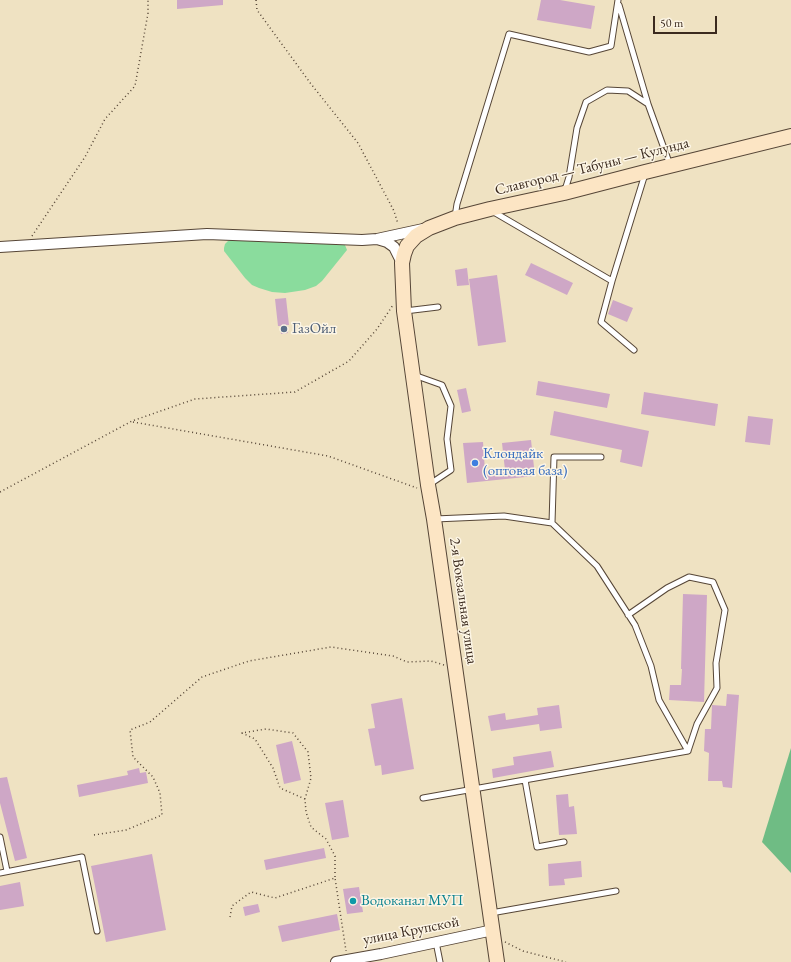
<!DOCTYPE html>
<meta charset="utf-8">
<style>
body{margin:0}
#map{position:relative;width:791px;height:962px;overflow:hidden;background:#efe2c2;font-family:"EB Garamond",serif}
canvas{display:block}
.scale{position:absolute;left:653px;top:16px;width:64px;height:18px;box-sizing:border-box;border:2px solid #3b2a1e;border-top:0;padding-left:5px;font-size:12px;line-height:14px;white-space:nowrap;color:#3b2a1e;-webkit-text-stroke:3px #fcf5e5;paint-order:stroke}
</style>
<div id="map">
<canvas width="791" height="962"></canvas>
<div class="scale">50 m</div>
</div>
<script>
const ctx = document.querySelector('canvas').getContext('2d');
ctx.lineJoin = 'round';
function fillPath(path, color) {
  ctx.fillStyle = color;
  ctx.fill(path, 'evenodd');
}
function toPath(rows) {
  const path = new Path2D();
  for (const r of rows) {
    path.moveTo(r[0], r[1]);
    for (let i = 2; i < r.length; i += 2) path.lineTo(r[i], r[i + 1]);
  }
  return path;
}
function trace(path, color, width, dash) {
  ctx.strokeStyle = color;
  ctx.lineWidth = width;
  ctx.lineCap = dash ? 'butt' : 'round';
  ctx.setLineDash(dash || []);
  ctx.stroke(path);
}
function drawText(font, color, halo, rows, align = 'center') {
  ctx.font = font + ' "EB Garamond",serif';
  ctx.lineWidth = 3;
  ctx.setLineDash([]);
  ctx.textBaseline = 'middle';
  ctx.strokeStyle = halo;
  ctx.fillStyle = color;
  for (const [text, x, y, turn = 0] of rows) {
    ctx.save();
    ctx.translate(x, y);
    ctx.rotate((+turn || 0) * Math.PI / 180);
    ctx.textAlign = isNaN(turn) ? turn : align;
    if (halo) ctx.strokeText(text, 0, 0);
    ctx.fillText(text, 0, 0);
    ctx.restore();
  }
}
fillPath(toPath([
 [234,239,343,243,345,245,347,250,322,281,316,286,305,290,285,293,272,292,259,288,252,285,245,278,224,251,224,248,225,244,228,241]
]), '#8adc9d');
fillPath(toPath([
 [791,748,791,873,762,842]
]), '#6fbc84');
fillPath(toPath([
 [177,0,223,0,223,5,177,9],
 [541,0,560,0,595,6,591,29,537,20],
 [531,263,573,283,567,295,525,275],
 [467,268,469,285,457,286,455,270],
 [497,275,506,342,478,346,469,279],
 [286,298,289,325,287,325,288,333,281,334,280,326,278,326,275,299],
 [613,300,633,308,627,322,608,314],
 [538,381,610,394,607,408,536,395],
 [466,388,471,411,462,413,457,390],
 [644,392,718,404,715,426,641,414],
 [554,411,649,431,642,467,620,462,622,450,550,435],
 [748,416,773,419,770,445,745,442],
 [531,440,535,476,467,483,463,443,483,442,485,471,505,470,502,443],
 [683,594,707,595,704,702,669,700,670,685,681,685,682,669,681,669],
 [727,694,739,695,732,788,723,787,722,781,708,781,709,753,704,751,705,729,711,729,712,705,726,706],
 [402,698,414,769,382,775,381,765,375,766,368,729,375,728,371,704],
 [559,705,562,728,540,731,539,724,491,731,488,716,505,713,506,720,538,715,537,708],
 [292,741,301,780,284,784,276,745],
 [551,751,554,767,493,778,492,769,514,765,513,757],
 [139,768,140,773,146,772,148,783,79,797,77,785,128,775,127,771],
 [7,777,27,858,15,861,0,803,0,778],
 [568,794,569,807,574,806,577,834,559,835,556,795],
 [343,800,349,837,332,840,325,803],
 [324,848,326,858,266,870,264,860],
 [152,854,166,930,106,942,91,866],
 [581,861,582,877,564,879,565,885,549,886,548,864],
 [20,882,24,906,0,910,0,886],
 [359,887,363,912,347,914,343,889],
 [258,904,260,912,245,916,243,907],
 [337,914,340,930,282,942,278,926]
]), '#cea7c6');
const lane = toPath([
 [619,5,648,104],
 [565,190,569,177,577,128,586,102,607,90,628,91,648,104,670,165],
 [492,211,612,281,645,174],
 [455,217,457,204,509,34,589,52,611,46,618,0],
 [612,281,601,322,634,350],
 [405,311,438,307],
 [414,375,442,385,451,406,447,439,451,470,430,484],
 [435,519,504,516,552,523,597,566,635,625,651,666,659,700,688,751],
 [552,523,554,457,601,457],
 [628,615,667,588,689,577,713,582,725,610,716,663,717,688,697,724,688,751],
 [525,780,537,847,564,842],
 [423,798,688,751],
 [0,837,7,871],
 [0,873,82,857,97,931],
 [491,913,616,891],
 [436,942,440,962]
]);
const street = toPath([
 [377,239,387,242,394,247,402,263],
 [0,247,207,234,362,240,377,239,423,229],
 [336,962,381,954,493,930]
]);
const secondary = toPath([
 [497,962,434,519,428,485,404,311,402,263,404,254,407,246,416,236,429,228,455,218,490,209,564,193,645,172,791,136]
]);
trace(lane, '#564637', 7);
trace(street, '#564637', 12);
trace(secondary, '#564637', 16);
trace(toPath([
 [256,0,257,10,311,84,358,143,394,211,398,224],
 [32,236,85,157,105,119,135,86,148,13,148,0],
 [133,422,328,456,417,488],
 [0,492,132,421,195,399,295,392,349,361,377,329,393,305],
 [305,799,280,788,273,768,255,739,242,733,266,729,293,733,308,752,311,778,305,799,306,812,311,827,326,839,335,856,335,878],
 [94,835,126,830,162,815,160,793,153,777,133,757,130,730,150,722,202,677,249,661,331,647,393,656,407,662,431,661,444,665],
 [230,917,232,906,251,892,275,898,335,878,346,951],
 [505,942,523,951,566,962]
]), '#564637', 1.5, [1, 3]);
trace(lane, '#fff', 5);
trace(street, '#fff', 10);
trace(secondary, '#fce5c4', 14);
for (const [x, y, r, color] of [
 [284,329,4,"#5c6f8a"],
 [475,463,4,"#3f7fe0"],
 [353,901,4,"#0f9aa8"]
]) {
  const dot = new Path2D();
  dot.arc(x, y, r, 0, 2 * Math.PI);
  ctx.fillStyle = color;
  ctx.fill(dot);
  trace(dot, '#fcf5e5', 1.5);
}
drawText('15px', '#3b2a1e', '#fcf5e5', [
 ["Славгород — Табуны — Кулунда",592,167,-14],
 ["2-я Вокзальная улица",463,601,82],
 ["улица Крупской",411,931,-11]
]);
drawText('15px', '#4e5e75', '#fcf5e5', [
 ["ГазОйл",292,329]
], 'left');
drawText('15px', '#366cbe', '#fcf5e5', [
 ["Клондайк",483,454],
 ["(оптовая база)",483,471]
], 'left');
drawText('15px', '#0d838f', '#fcf5e5', [
 ["Водоканал МУП",361,901]
], 'left');
</script>
